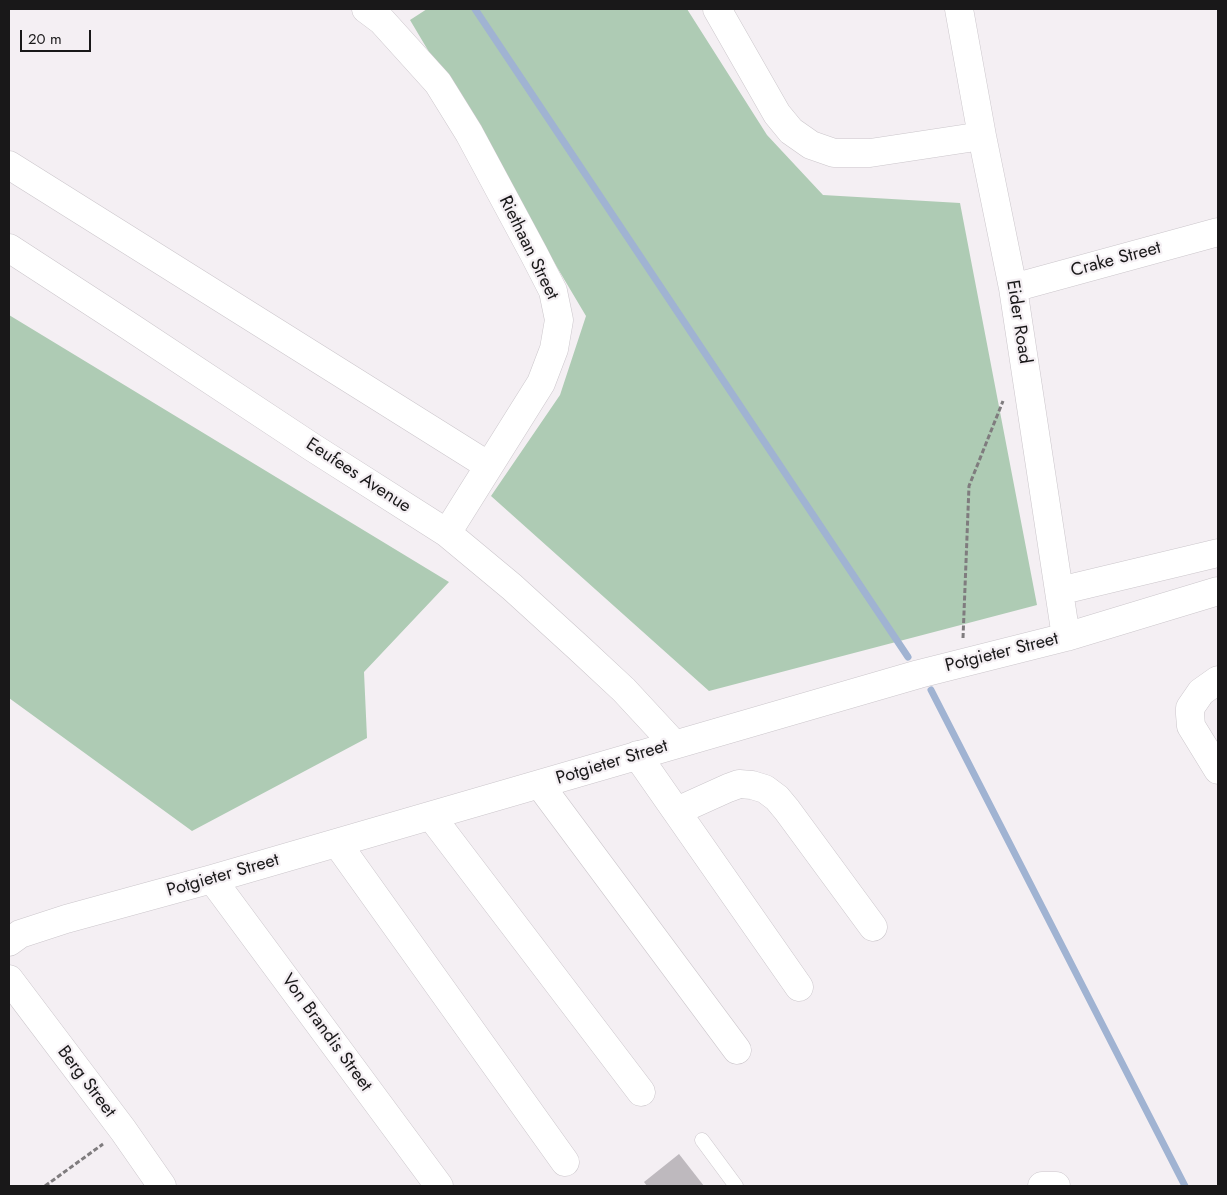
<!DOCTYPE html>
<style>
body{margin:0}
#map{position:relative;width:1227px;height:1195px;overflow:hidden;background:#f4eff3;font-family:Jost,sans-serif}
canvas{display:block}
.frame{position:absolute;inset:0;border:10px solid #191819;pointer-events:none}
.scale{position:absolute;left:20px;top:30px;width:71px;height:22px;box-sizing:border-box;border:2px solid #191819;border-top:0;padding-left:6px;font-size:15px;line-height:18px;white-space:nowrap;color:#191819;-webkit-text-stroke:4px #f4eff3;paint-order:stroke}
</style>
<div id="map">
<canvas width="1227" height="1195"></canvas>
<div class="frame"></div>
<div class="scale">20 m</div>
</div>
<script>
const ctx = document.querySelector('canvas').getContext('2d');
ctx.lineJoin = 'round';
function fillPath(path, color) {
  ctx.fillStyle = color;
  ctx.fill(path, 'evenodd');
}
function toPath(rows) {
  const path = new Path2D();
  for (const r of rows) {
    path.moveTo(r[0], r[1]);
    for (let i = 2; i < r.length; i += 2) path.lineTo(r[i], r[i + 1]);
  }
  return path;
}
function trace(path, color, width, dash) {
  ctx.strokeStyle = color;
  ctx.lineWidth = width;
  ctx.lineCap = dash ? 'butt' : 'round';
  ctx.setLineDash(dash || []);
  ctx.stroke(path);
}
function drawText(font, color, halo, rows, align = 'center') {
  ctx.font = font + ' Jost,sans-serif';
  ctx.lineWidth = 4.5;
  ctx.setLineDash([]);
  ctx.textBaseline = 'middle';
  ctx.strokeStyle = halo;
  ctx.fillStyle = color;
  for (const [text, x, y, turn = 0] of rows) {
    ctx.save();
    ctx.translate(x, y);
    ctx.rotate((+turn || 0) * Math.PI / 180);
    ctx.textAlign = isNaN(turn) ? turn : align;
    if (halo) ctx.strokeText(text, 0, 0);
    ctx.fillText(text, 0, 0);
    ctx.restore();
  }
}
fillPath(toPath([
 [427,9,687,9,767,135,823,195,960,203,1037,605,709,691,491,496,560,395,586,316,410,20],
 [9,315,449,582,364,672,367,738,192,831,9,698]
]), '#aecbb4');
trace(toPath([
 [475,9,908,657],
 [931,690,1185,1186]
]), '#a0b3d2', 7);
fillPath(toPath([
 [679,1154,704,1186,647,1186,644,1182]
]), '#beb9be');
const service = toPath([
 [702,1140,736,1186]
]);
const minor = toPath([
 [366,9,382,21,438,83,469,133,534,254,553,291,559,320,554,349,541,383,447,533],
 [717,9,777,114,791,131,811,145,834,153,870,153,982,136],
 [959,9,982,136,1013,288,1066,637],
 [9,165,489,466],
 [9,248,129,326,312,447,447,533,512,587,580,649,624,690,674,744],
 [1013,288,1218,232],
 [1059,591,1218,553],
 [1218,680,1201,692,1190,708,1190,714,1191,726,1218,770],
 [637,755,799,987],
 [540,785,737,1050],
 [677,811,728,788,739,784,752,785,765,789,777,798,787,810,873,927],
 [431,816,641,1092],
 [337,843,565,1162],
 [212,879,439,1186],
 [9,942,20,934,66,919,212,879,919,674,1066,637,1218,591],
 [9,979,123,1130,162,1186],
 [1042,1186,1056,1186]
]);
trace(service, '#cbc6cb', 15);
trace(minor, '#cbc6cb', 29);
trace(toPath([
 [963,638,969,486,1003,401],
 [45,1186,103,1144]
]), '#7f7c7e', 3, [5, 2.5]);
trace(service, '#fff', 14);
trace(minor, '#fff', 28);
drawText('18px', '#191819', '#f4eff3', [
 ["Riethaan Street",528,248,64],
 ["Crake Street",1116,260,-15],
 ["Eider Road",1018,322,81],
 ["Eeufees Avenue",358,476,33],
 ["Potgieter Street",1002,653,-14],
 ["Potgieter Street",612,763,-17],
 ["Potgieter Street",223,876,-16],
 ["Von Brandis Street",326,1033,54],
 ["Berg Street",86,1082,53]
]);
</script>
